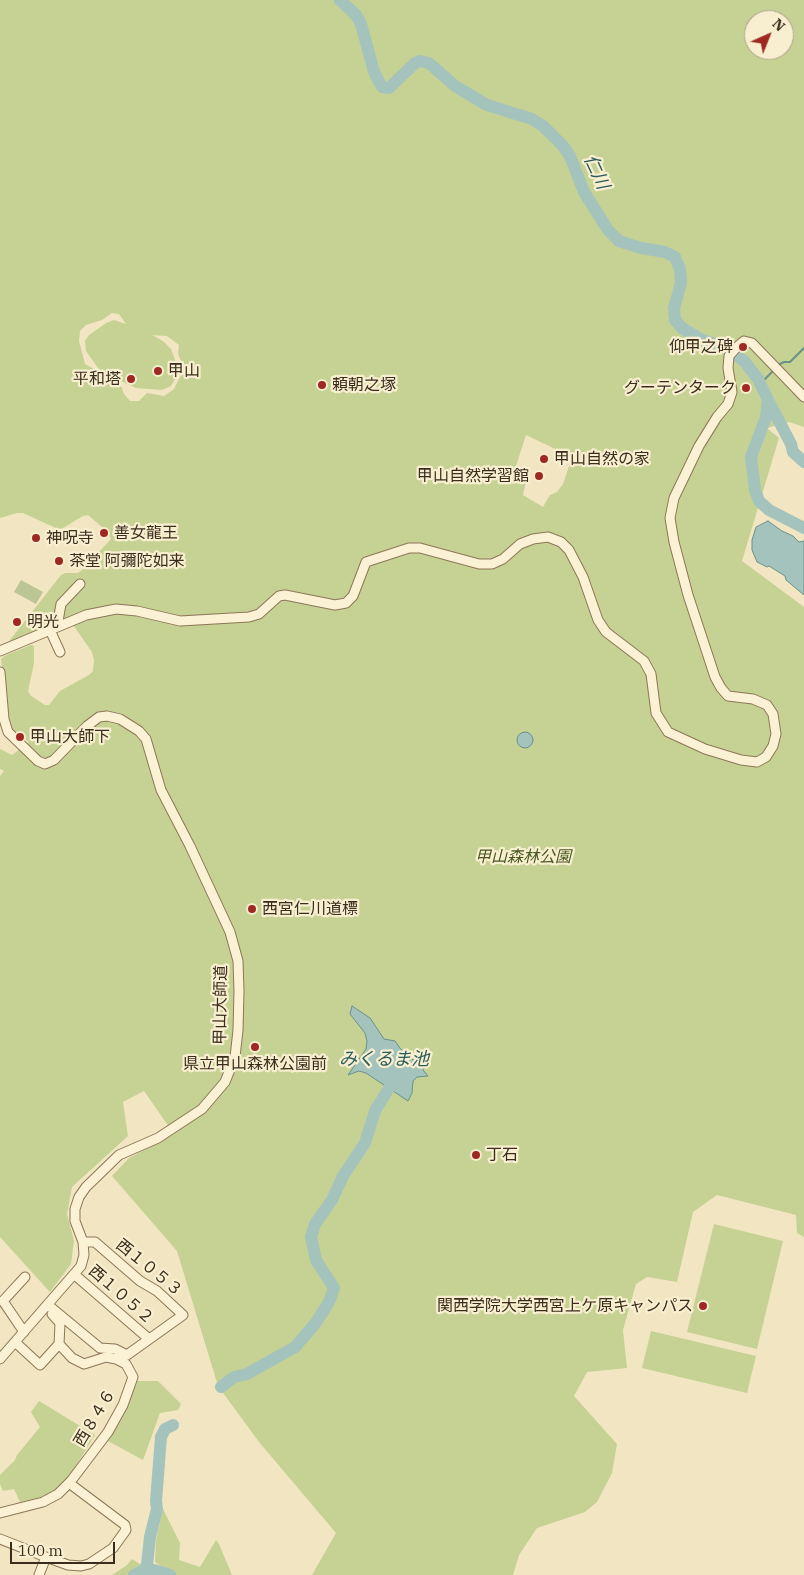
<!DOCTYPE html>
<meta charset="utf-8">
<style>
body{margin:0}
#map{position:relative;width:804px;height:1575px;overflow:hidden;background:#f1e6c1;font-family:"IBM Plex Serif",serif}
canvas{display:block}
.north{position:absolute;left:744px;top:10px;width:50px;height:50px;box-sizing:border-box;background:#f8efd1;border:1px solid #aca189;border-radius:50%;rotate:44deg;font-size:14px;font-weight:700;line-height:20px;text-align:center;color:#3b2d1c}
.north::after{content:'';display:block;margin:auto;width:18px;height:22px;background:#a02822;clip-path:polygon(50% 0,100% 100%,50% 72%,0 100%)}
.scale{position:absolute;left:10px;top:1542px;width:105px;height:22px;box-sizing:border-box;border:2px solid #3b2d1c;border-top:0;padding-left:6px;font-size:15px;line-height:18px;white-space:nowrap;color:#3b2d1c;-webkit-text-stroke:4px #f8efd1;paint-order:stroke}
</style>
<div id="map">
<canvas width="804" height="1575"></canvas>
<div class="north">N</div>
<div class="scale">100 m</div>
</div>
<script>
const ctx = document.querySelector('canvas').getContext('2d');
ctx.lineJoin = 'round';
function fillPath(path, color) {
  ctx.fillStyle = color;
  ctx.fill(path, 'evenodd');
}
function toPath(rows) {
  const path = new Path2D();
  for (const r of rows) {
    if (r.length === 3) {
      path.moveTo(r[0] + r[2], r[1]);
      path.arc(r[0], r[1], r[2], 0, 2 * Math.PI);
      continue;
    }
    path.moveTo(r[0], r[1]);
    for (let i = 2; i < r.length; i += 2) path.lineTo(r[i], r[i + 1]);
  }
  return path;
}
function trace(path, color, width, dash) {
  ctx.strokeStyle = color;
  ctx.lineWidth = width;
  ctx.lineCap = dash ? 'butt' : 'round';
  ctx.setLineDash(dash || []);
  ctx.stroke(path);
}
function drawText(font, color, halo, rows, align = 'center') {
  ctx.font = font + ' "IBM Plex Serif","Noto Sans JP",serif';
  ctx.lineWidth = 4.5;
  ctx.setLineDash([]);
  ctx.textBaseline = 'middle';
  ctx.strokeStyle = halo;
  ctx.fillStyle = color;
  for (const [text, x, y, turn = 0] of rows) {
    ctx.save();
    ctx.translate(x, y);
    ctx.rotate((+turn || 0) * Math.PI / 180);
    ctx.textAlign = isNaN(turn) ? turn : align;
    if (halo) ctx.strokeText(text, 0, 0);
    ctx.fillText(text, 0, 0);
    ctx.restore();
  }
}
fillPath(toPath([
 [0,0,804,0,804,427,789,422,767,428,779,438,742,561,804,607,804,1237,797,1233,796,1215,717,1195,693,1212,677,1282,647,1277,636,1284,623,1330,627,1368,587,1372,574,1396,617,1444,612,1473,597,1502,585,1512,537,1528,519,1555,513,1575,312,1575,336,1533,259,1442,218,1386,177,1251,112,1176,129,1158,174,1134,144,1091,123,1102,128,1136,72,1187,67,1214,74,1241,71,1264,50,1292,0,1237,0,776,4,771,0,769,0,749,12,755,29,742,12,729,9,722,1,659,4,656,31,645,34,646,34,663,28,691,31,696,45,705,49,705,60,691,89,675,93,671,94,660,92,652,71,622,10,642,10,640,61,575,65,573,78,573,82,570,111,539,108,532,88,515,83,516,63,528,58,529,23,513,17,513,0,518],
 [754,20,784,20,784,50,754,50],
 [112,313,119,314,126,324,114,320,106,323,89,335,85,341,86,351,98,368,108,375,136,388,162,390,171,386,175,379,177,365,171,349,163,341,152,335,167,336,179,345,178,354,182,363,182,373,174,389,164,396,147,393,139,401,130,401,124,394,121,386,107,376,85,364,79,341,80,331,86,325,102,320],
 [526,435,572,457,563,484,557,492,550,495,543,507,523,495,527,477,515,469],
 [714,1224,783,1241,757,1349,687,1332],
 [651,1331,756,1356,747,1393,642,1368],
 [137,1381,158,1381,181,1404,178,1410,160,1413,143,1460,108,1441,122,1418],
 [39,1401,95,1435,67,1480,49,1495,20,1502,14,1489,3,1491,0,1484,0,1475,15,1460,17,1455,40,1427,31,1412],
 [163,1509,180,1543,179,1560,200,1567,216,1540,219,1544,232,1575,254,1575,173,1575,155,1562,156,1540],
 [132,1559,143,1566,138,1571,130,1575,112,1575,127,1565]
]), '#c6d194');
fillPath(toPath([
 [21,580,43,592,36,604,14,592]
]), '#bcc594');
const water = toPath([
 [768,521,782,531,793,536,799,542,804,541,804,595,786,580,785,576,769,566,767,567,757,562,752,550,752,540,756,527,768,521],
 [525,740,8],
 [352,1006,370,1018,384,1039,395,1041,405,1055,410,1059,427,1063,423,1070,428,1076,417,1077,413,1081,412,1093,408,1101,366,1073,359,1071,348,1075,366,1049,367,1041,365,1033,350,1014,352,1006]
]);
fillPath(water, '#a4c3bc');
trace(water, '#6a928b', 1);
trace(toPath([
 [778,365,784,362,790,362,804,348],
 [762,385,763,381,773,371]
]), '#6a928b', 2);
trace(toPath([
 [340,0,356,15,361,24,374,72,382,87,389,88,415,63,420,61,429,63,455,86,487,105,532,119,543,126,563,146,570,156,584,192,608,230,619,241,641,248,665,252,675,257,680,269,681,283,674,308,675,320,682,328,702,340,725,347,744,361,758,379,768,400,766,417,751,457,755,490,759,501,769,510,804,528],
 [768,400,791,444,793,452,804,462],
 [221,1387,234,1377,247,1374,295,1347,315,1324,329,1302,334,1288,316,1260,311,1237,315,1224,332,1200,343,1176,365,1143,375,1111,389,1088],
 [144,1570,147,1565,150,1537,157,1509,156,1501,161,1437,165,1429,173,1425],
 [134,1575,144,1570,154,1570,170,1575]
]), '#a4c3bc', 12);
const minor = toPath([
 [57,627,61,604,80,584],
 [50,630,60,652],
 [0,651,86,615,116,609,137,611,180,621,249,617,259,614,279,596,285,595,335,605,346,603,353,596,366,562,409,548,420,548,479,564,492,564,503,559,520,544,533,539,548,537,561,542,569,550,583,577,598,620,606,632,644,661,651,674,656,713,668,732,705,749,741,760,757,762,766,757,773,746,776,734,773,714,767,705,753,699,728,696,721,688,715,677,688,595,674,542,670,518,674,498,699,446,717,417,728,404,732,392,728,368,729,356,736,348,744,341,752,343,804,397],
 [0,672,4,719,8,732,38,761,45,764,54,760,87,726,99,717,107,716,120,719,139,731,146,739,161,790,190,846,230,932,238,961,239,991,238,1030,235,1057,225,1082,202,1109,158,1138,119,1155,86,1187,79,1197,75,1209,75,1221,83,1242,84,1255,81,1266,0,1359],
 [75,1275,149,1339],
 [48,1305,100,1348,115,1349,127,1355,183,1315,157,1291,140,1281,95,1242,83,1242],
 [24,1332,3,1301,25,1277],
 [15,1342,40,1365,59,1344,60,1323,52,1314],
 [0,1513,43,1502,58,1494,71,1481,108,1432,123,1405,133,1377,126,1364,116,1359,106,1357,84,1364,72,1358,59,1344],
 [0,1539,46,1557,39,1575],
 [46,1557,68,1565,81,1566,89,1564,113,1548,126,1530,125,1525,69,1483]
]);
trace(minor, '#8d7657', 11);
trace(minor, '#fbf2d5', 9);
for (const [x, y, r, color] of [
 [743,347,5,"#a02822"],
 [158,371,5,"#a02822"],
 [131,379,5,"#a02822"],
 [322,385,5,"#a02822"],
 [746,388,5,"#a02822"],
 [544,459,5,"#a02822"],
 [539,476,5,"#a02822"],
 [104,533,5,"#a02822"],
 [36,538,5,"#a02822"],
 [59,561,5,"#a02822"],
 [17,622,5,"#a02822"],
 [20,737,5,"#a02822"],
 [252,909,5,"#a02822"],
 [255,1047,5,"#a02822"],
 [476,1155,5,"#a02822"],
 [703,1306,5,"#a02822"]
]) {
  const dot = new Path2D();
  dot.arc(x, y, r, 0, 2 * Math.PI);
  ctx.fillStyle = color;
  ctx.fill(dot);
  trace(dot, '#f8efd1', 2);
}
drawText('16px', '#3b2d1c', '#f8efd1', [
 ["仰甲之碑",733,347,"right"],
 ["甲山",168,371],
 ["平和塔",121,379,"right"],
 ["頼朝之塚",332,385],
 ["グーテンターク",736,388,"right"],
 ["甲山自然の家",554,459],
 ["甲山自然学習館",529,476,"right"],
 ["善女龍王",114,533],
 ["神呪寺",46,538],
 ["茶堂 阿彌陀如来",69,561],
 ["明光",27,622],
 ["甲山大師下",30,737],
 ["西宮仁川道標",262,909],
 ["県立甲山森林公園前",255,1064,"center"],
 ["丁石",486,1155],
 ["関西学院大学西宮上ケ原キャンパス",693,1306,"right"]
], 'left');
drawText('italic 16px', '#485921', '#f8efd1', [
 ["甲山森林公園",523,857]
]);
drawText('16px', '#3b2d1c', '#f8efd1', [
 ["甲山大師道",221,1005,-89],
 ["西１０５３",149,1268,39],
 ["西１０５２",121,1295,41],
 ["西８４６",95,1418,-59]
]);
drawText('italic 18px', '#2a5c5c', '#f8efd1', [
 ["仁川",596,172,65],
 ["みくるま池",384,1060]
]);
</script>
